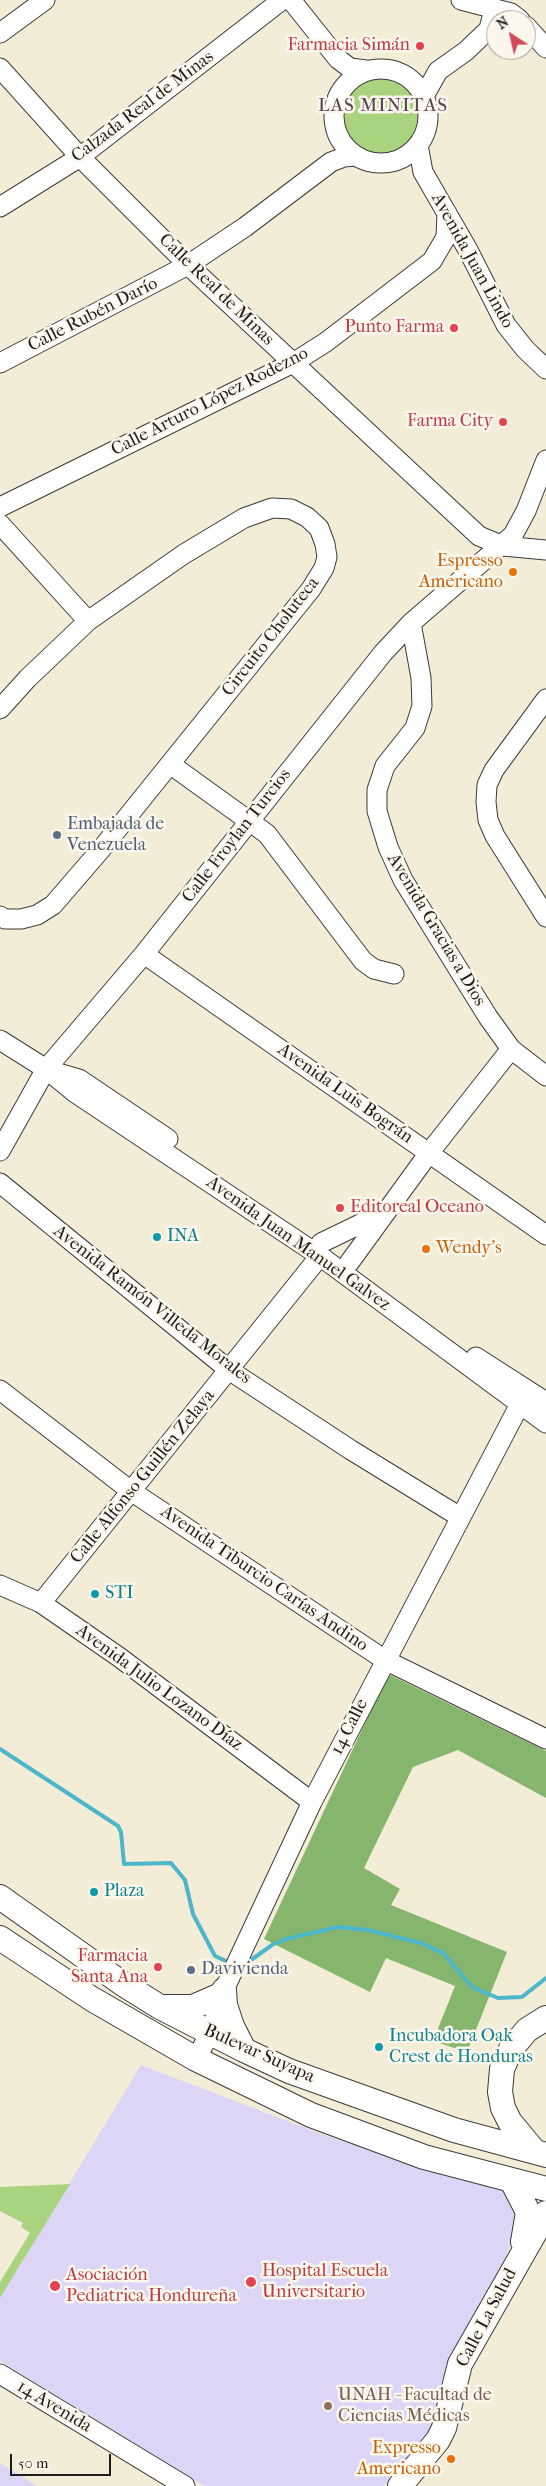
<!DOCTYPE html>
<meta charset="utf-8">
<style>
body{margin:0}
#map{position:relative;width:546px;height:2486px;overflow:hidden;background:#f3edd7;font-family:"IM FELL French Canon",serif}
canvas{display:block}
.north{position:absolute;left:486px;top:10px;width:50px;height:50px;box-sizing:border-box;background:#fbf7ec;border:1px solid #a29f99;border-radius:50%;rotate:325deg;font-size:14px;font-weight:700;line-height:20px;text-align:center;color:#1c1c1c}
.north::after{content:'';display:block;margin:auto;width:18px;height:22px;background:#d1495b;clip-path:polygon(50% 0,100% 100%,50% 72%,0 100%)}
.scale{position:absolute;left:10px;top:2454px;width:101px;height:22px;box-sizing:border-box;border:2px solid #1c1c1c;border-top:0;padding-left:6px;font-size:15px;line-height:18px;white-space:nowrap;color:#1c1c1c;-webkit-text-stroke:4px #fbf7ec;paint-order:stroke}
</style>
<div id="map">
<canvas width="546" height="2486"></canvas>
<div class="north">N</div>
<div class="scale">50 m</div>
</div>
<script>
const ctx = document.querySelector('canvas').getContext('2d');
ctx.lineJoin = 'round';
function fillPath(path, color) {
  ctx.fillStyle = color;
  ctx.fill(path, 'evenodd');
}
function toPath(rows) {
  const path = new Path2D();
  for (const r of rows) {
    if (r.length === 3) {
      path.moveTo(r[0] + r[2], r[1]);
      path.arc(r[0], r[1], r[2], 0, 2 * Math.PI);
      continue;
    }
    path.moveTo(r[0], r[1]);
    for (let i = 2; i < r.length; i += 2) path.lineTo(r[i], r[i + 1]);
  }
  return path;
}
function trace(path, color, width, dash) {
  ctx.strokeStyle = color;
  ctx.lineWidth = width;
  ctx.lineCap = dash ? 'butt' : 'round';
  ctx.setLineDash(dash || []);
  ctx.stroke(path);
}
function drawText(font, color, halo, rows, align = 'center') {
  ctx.font = font + ' "IM FELL French Canon",serif';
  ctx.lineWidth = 5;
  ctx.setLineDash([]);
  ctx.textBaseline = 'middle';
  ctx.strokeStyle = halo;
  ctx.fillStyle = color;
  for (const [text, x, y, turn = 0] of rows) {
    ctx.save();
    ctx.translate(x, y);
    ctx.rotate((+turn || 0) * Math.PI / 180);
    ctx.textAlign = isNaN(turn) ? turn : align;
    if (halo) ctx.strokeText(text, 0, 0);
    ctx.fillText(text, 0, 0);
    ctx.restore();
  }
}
fillPath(toPath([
 [141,2065,324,2135,506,2191,521,2215,502,2267,460,2343,442,2381,431,2432,384,2486,204,2486,0,2361,0,2298],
 [0,2463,17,2473,37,2486,0,2486]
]), '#ddd5f6');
fillPath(toPath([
 [382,116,38],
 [70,2184,28,2252,0,2298,0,2282,30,2233,21,2227,23,2223,0,2211,0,2187]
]), '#a9d37e');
fillPath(toPath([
 [388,1674,546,1751,546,1798,458,1750,413,1767,364,1868,400,1889,391,1905,507,1952,467,2052,433,2041,455,1986,386,1958,370,1992,264,1939]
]), '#86b56d');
trace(toPath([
 [0,1749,118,1826,121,1832,124,1864,171,1863,185,1880,193,1914,215,1956,230,1963],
 [244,1965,272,1945,286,1939,338,1927,368,1930,421,1943,443,1953,472,1987,498,1998,522,1997,546,1978]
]), '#4db6cb', 4);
const minor = toPath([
 [291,0,338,59,350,68,366,70],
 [461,0,511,13,520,20],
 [526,26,546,48],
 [0,33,45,0],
 [0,68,80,157,188,265,479,536,503,546,546,550],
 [381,116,47],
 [424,96,438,71,466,51,489,29,494,10],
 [418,145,423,172,468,250,506,325,525,349,546,369],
 [0,207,80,157,282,0],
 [0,363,188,265,245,227,331,162,344,157,356,156],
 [0,507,293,363,326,342,432,261,446,237,447,213],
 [0,524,88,621],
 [411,623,421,678,422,706,415,728,385,766,377,790,377,811,388,847,403,880,488,1017,511,1049,546,1076],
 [546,699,494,770,487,785,486,802,488,820,495,836,546,917],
 [0,709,28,678,88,621,184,554,244,518,272,508,291,509,307,517,319,528,325,544,327,557,324,568,311,589,103,847,53,905,37,915,21,919,5,919,0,916],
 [170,764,267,834,363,961,374,969,394,974],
 [144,954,546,1235],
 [0,1040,46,1069,74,1092,320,1256,546,1423],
 [55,1072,79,1079,168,1139],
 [0,1151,46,1069,144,954,383,653,411,623,513,535,526,511,546,460],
 [0,1183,229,1370,351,1450,460,1517],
 [321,1243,385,1212],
 [349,1263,429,1153,511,1049],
 [476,1357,546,1402],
 [0,1390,131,1491,385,1660,546,1739],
 [0,1585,41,1603,119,1657,312,1802],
 [41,1603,320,1256],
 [196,2059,210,2033,224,1990,312,1802,520,1404],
 [0,2374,185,2486]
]);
const major = toPath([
 [0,1897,123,1984,160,2007,244,2050,289,2071,454,2130,546,2155],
 [0,1938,92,1999,196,2059,311,2115,424,2157,546,2189],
 [224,1990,225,2005,232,2026,244,2050],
 [162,2007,193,2007,223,1994],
 [534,2151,510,2122,503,2108,500,2092,502,2069,511,2049,527,2030,546,2018],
 [512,2181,528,2212,523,2242],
 [400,2486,438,2440,444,2428,460,2364,546,2213]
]);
trace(minor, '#3c3b38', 21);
trace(major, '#3c3b38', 26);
trace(minor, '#fff', 19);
trace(major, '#fff', 24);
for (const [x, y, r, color] of [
 [420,46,5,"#e0444e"],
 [454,328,5,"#e0444e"],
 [503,422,5,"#e0444e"],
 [513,572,5,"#e8710a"],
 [57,835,5,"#5c6f8a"],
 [340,1208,5,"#e0444e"],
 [157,1237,5,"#0f9aa8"],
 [426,1249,5,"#e8710a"],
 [95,1594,5,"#0f9aa8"],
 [94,1892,5,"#0f9aa8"],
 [158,1967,5,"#e0444e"],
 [191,1970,5,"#5c6f8a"],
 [379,2047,5,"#0f9aa8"],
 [251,2282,6,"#e0444e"],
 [55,2286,6,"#e0444e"],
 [328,2406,5,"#8d6e63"],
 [451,2459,5,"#e8710a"]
]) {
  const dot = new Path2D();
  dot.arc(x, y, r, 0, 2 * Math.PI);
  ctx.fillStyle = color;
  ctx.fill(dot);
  trace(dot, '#fbf7ec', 2);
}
drawText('18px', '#be3a42', '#fbf7ec', [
 ["Farmacia Simán",410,46],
 ["Punto Farma",444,328],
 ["Farma City",493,422],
 ["Editoreal Oceano",350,1208,"left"],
 ["Farmacia",148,1957],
 ["Santa Ana",148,1978],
 ["Hospital Escuela",262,2272,"left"],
 ["Universitario",262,2293,"left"],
 ["Asociación",66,2276,"left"],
 ["Pediatrica Hondureña",66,2297,"left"]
], 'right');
drawText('18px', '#1c1c1c', '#fbf7ec', [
 ["Calzada Real de Minas",143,107,-37],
 ["Avenida Juan Lindo",472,261,61],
 ["Calle Real de Minas",216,290,44],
 ["Calle Rubén Darío",93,315,-27],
 ["Calle Arturo López Rodezno",210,402,-27],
 ["Circuito Choluteca",271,637,-52],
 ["Calle Froylan Turcios",237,836,-52],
 ["Avenida Gracias a Dios",436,930,59],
 ["Avenida Luis Bográn",345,1094,35],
 ["Avenida Juan Manuel Galvez",298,1244,35],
 ["Avenida Ramón Villeda Morales",152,1305,38],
 ["Calle Alfonso Guillén Zelaya",143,1477,-51],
 ["Avenida Tiburcio Carías Andino",264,1579,34],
 ["Avenida Julio Lozano Díaz",159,1688,36],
 ["14 Calle",350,1727,-63],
 ["Bulevar Suyapa",259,2054,24],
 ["Calle La Salud",487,2318,-62],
 ["14 Avenida",54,2407,31]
]);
drawText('18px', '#c56008', '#fbf7ec', [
 ["Espresso",503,562],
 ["Americano",503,583],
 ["Wendy's",436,1249,"left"],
 ["Expresso",441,2449],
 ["Americano",441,2470]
], 'right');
drawText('18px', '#4e5e75', '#fbf7ec', [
 ["Embajada de",67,825],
 ["Venezuela",67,846],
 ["Davivienda",201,1970]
], 'left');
drawText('18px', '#0d838f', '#fbf7ec', [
 ["INA",167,1237],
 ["STI",105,1594],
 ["Plaza",104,1892],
 ["Incubadora Oak",389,2037],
 ["Crest de Honduras",389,2058]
], 'left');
drawText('18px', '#785e54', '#fbf7ec', [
 ["UNAH - Facultad de",338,2396],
 ["Ciencias Médicas",338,2417]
], 'left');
ctx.letterSpacing = '1px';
drawText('19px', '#584557', '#fbf7ec', [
 ["LAS MINITAS",383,106]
]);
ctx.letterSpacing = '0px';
</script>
